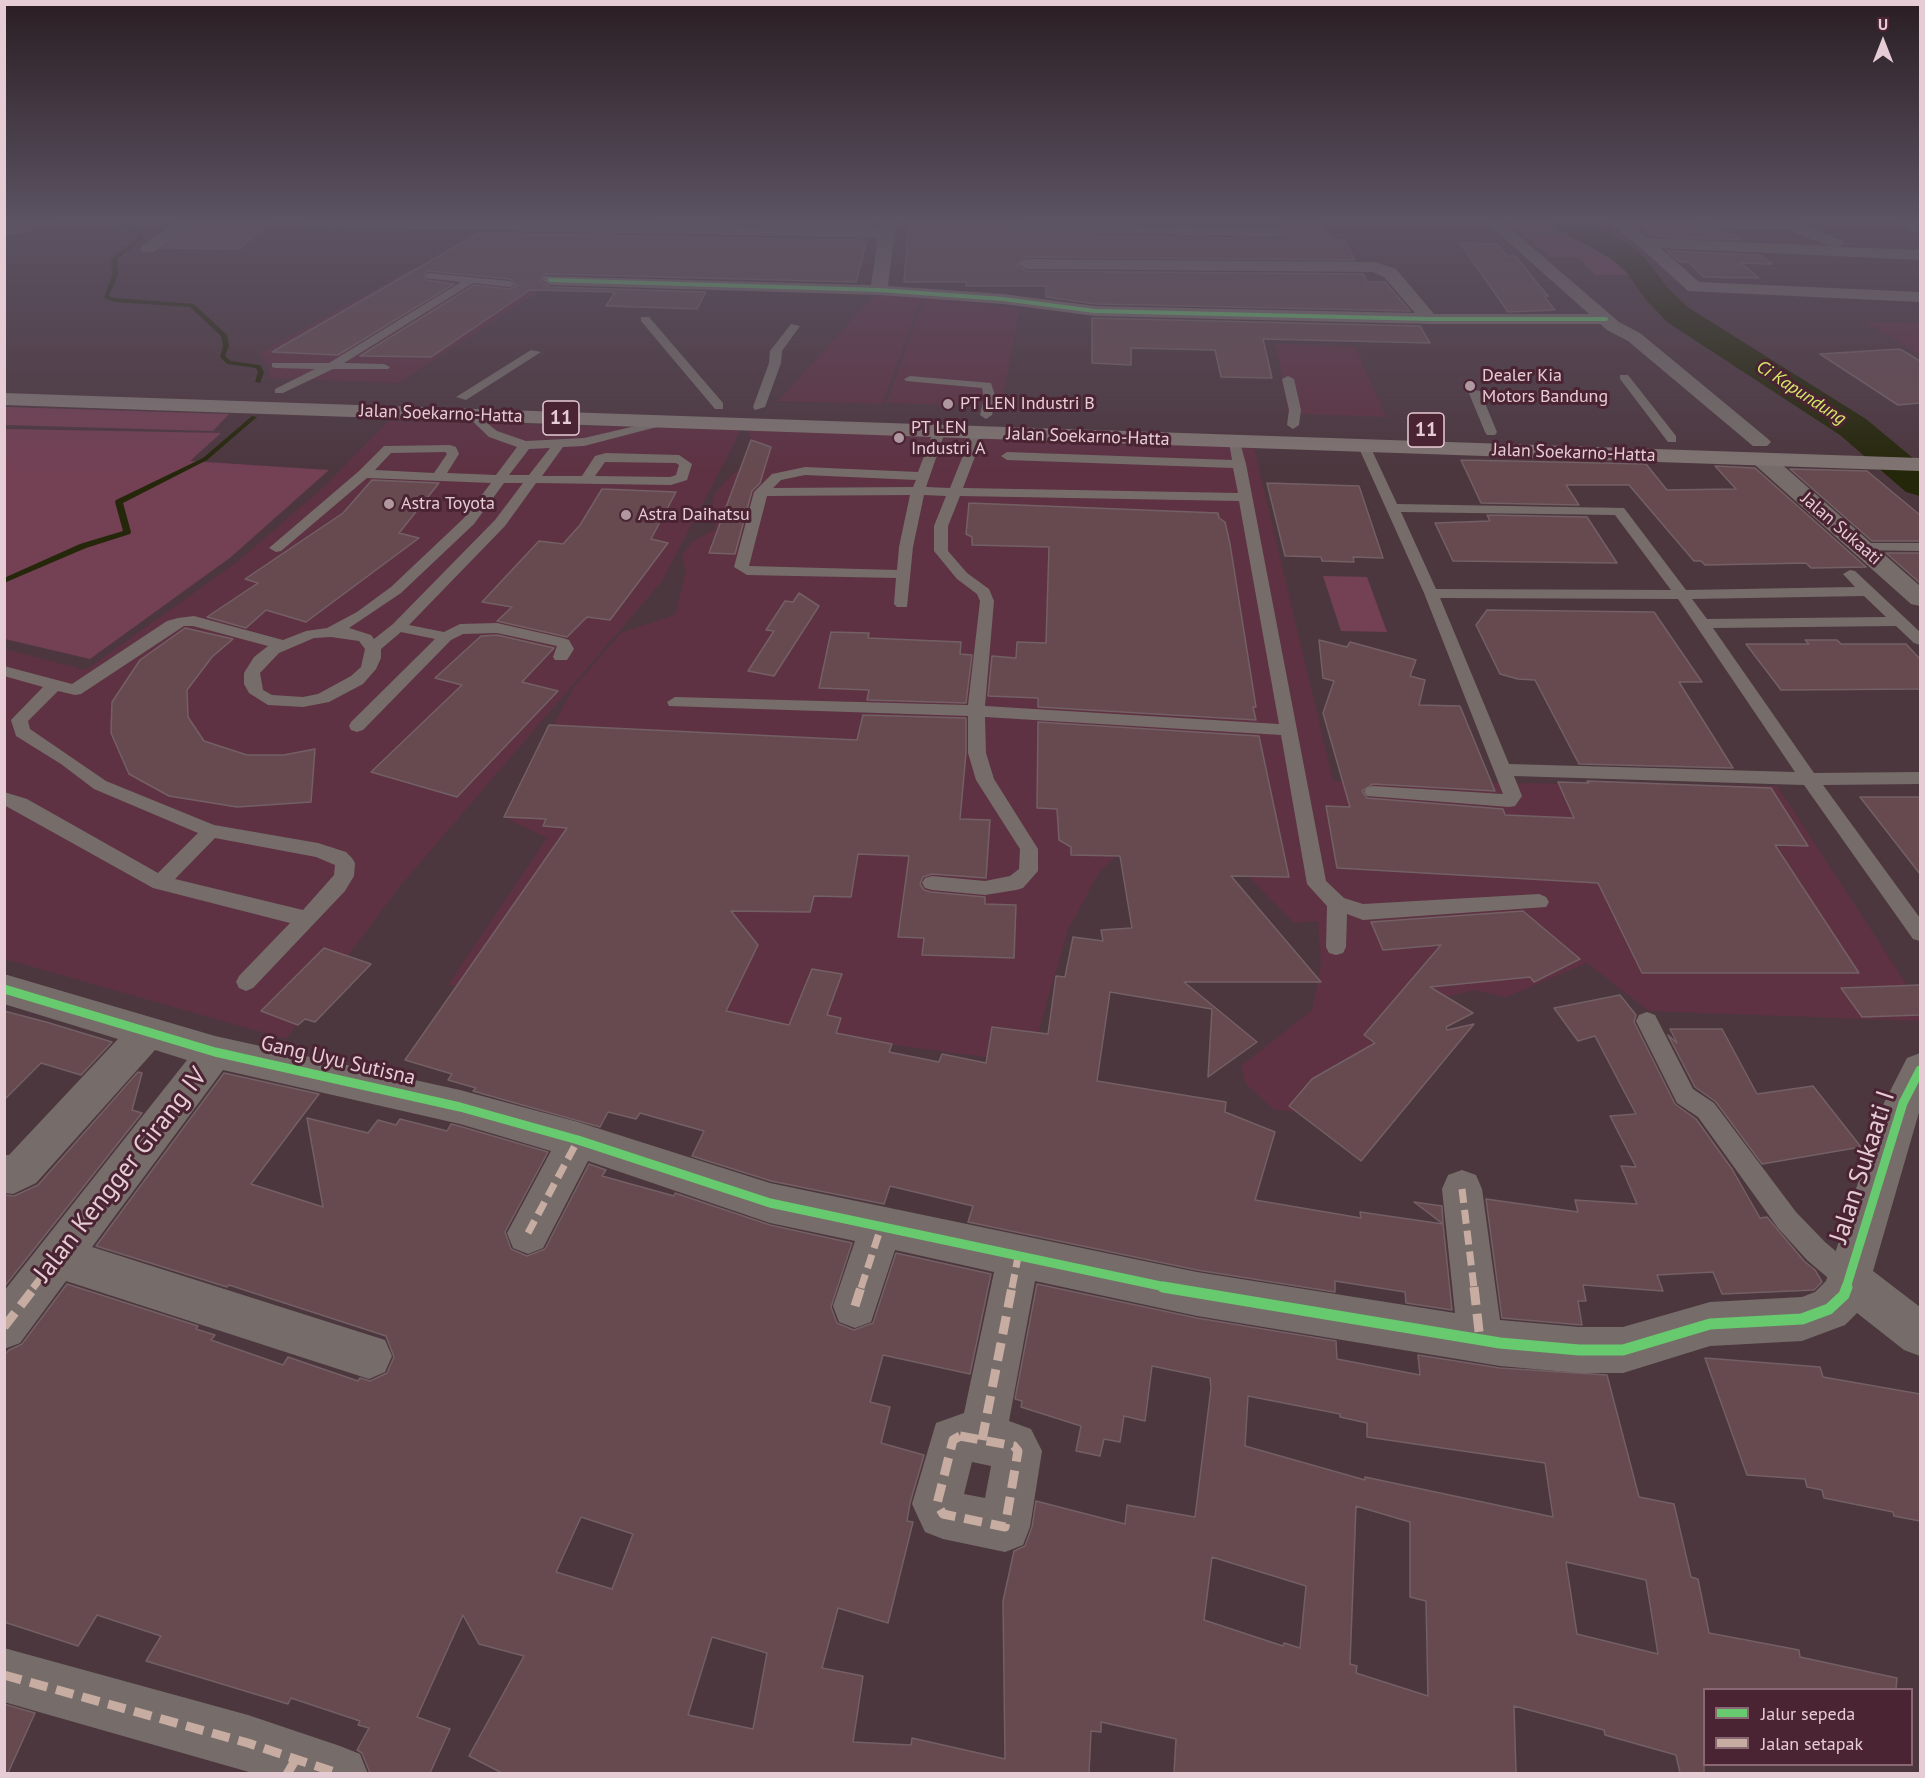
<!DOCTYPE html>
<style>
body{margin:0}
#map{position:relative;width:1925px;height:1778px;overflow:hidden;background:#4d373f;font-family:"PT Sans",sans-serif}
canvas{display:block}
.frame{position:absolute;inset:0;border:6px solid #e6ccd4;pointer-events:none}
.legend{position:absolute;left:1703px;top:1688px;width:210px;height:78px;box-sizing:border-box;background:#4b2433;border:2px solid #896773;margin:0;padding:8px 10px;list-style:none;font-size:18px;color:#e6ccd4}
.legend li{display:flex;align-items:center;gap:12px;height:30px}
.legend b{width:30px;border:2px solid #896773}
.north{position:absolute;left:1853px;top:12px;width:60px;height:60px;-webkit-text-stroke:4px #4b2433;paint-order:stroke;rotate:0deg;font-size:16px;font-weight:700;line-height:24px;text-align:center;color:#e6ccd4}
.north::after{content:'';display:block;margin:auto;width:21px;height:27px;background:#e6ccd4;clip-path:polygon(50% 0,100% 100%,50% 72%,0 100%)}
</style>
<div id="map">
<canvas width="1925" height="1778"></canvas>
<div class="frame"></div>
<ul class="legend">
<li><b style="height:8px;background:#67ca6e"></b>Jalur sepeda</li>
<li><b style="height:8px;background:#c7aca2"></b>Jalan setapak</li>
</ul>
<div class="north">U</div>
</div>
<script>
const ctx = document.querySelector('canvas').getContext('2d');
ctx.lineJoin = 'round';
function fillPath(path, color) {
  ctx.fillStyle = color;
  ctx.fill(path, 'evenodd');
}
function toPath(rows) {
  const path = new Path2D();
  for (const r of rows) {
    path.moveTo(r[0], r[1]);
    for (let i = 2; i < r.length; i += 2) path.lineTo(r[i], r[i + 1]);
  }
  return path;
}
function trace(path, color, width, dash) {
  ctx.strokeStyle = color;
  ctx.lineWidth = width;
  ctx.lineCap = dash ? 'butt' : 'round';
  ctx.setLineDash(dash || []);
  ctx.stroke(path);
}
function drawText(font, color, halo, rows, align = 'center') {
  ctx.font = font + ' "PT Sans",sans-serif';
  ctx.lineWidth = 6;
  ctx.setLineDash([]);
  ctx.textBaseline = 'middle';
  ctx.strokeStyle = halo;
  ctx.fillStyle = color;
  for (const [text, x, y, turn = 0] of rows) {
    ctx.save();
    ctx.translate(x, y);
    ctx.rotate((+turn || 0) * Math.PI / 180);
    ctx.textAlign = isNaN(turn) ? turn : align;
    if (halo) ctx.strokeText(text, 0, 0);
    ctx.fillText(text, 0, 0);
    ctx.restore();
  }
}
fillPath(toPath([
 [5,222,52,222,61,227,5,238],
 [411,269,545,287,399,383,270,378,269,367,259,353],
 [874,295,922,298,882,404,778,401],
 [925,298,1020,308,1001,406,886,403],
 [1865,322,1920,323,1920,355],
 [1276,344,1355,347,1386,417,1288,413],
 [388,421,741,430,662,581,400,886,286,1039,5,959,4,649,86,670,237,562,325,486],
 [748,430,1254,448,1333,781,1777,786,1920,1005,1920,1021,1649,1011,1587,963,1506,997,1473,990,1431,1001,1327,1116,1273,1109,1246,1084,1241,1066,1312,1010,1321,966,1318,921,1294,923,1245,873,1127,845,1098,874,1068,930,1029,1063,448,985,547,838,504,817,574,687,621,633,675,615,686,572,682,556,692,542,714,530,720,515,712,506,715,493,733,474,760,455,752,445]
]), '#5e3243');
fillPath(toPath([
 [1508,222,1549,222,1610,258,1628,275,1595,275,1579,258,1550,257],
 [4,407,7,407,229,414,213,431,5,425],
 [5,429,221,433,190,461,329,470,231,557,90,659,5,639],
 [1323,576,1367,577,1387,632,1341,631]
]), '#734054');
fillPath(toPath([
 [115,222,122,222,137,229,144,238,117,259,118,275,109,296,115,298,194,304,227,335,229,346,225,356,231,361,260,365,264,372,260,383,255,382,258,372,256,368,227,364,220,357,223,346,221,336,190,307,114,302,104,298,112,275,111,259,138,238,133,231,115,222],
 [252,416,257,417,207,460,123,503,131,532,130,534,86,548,4,583,4,578,80,544,123,531,115,502,116,500,203,458,252,416]
]), '#25270a');
fillPath(toPath([
 [1552,222,1586,222,1629,245,1645,258,1668,288,1689,308,1866,419,1920,464,1920,496,1906,492,1840,435,1667,322,1646,300,1625,270,1609,257,1555,228,1552,222]
]), '#25270a');
const building = toPath([
 [195,222,271,222,239,249,162,248,195,222],
 [696,222,871,222,870,226,696,222],
 [909,222,1022,222,1013,229,1018,234,1281,239,1291,231,1277,222,1318,222,1332,240,1344,240,1355,260,1026,257,1016,265,1026,271,1363,274,1367,282,1385,282,1410,311,1095,304,1046,297,1046,286,966,286,966,282,904,282,909,222],
 [1637,222,1692,222,1702,230,1732,232,1742,240,1650,236,1637,222],
 [479,233,867,240,856,282,544,274,540,281,550,287,706,292,697,309,606,306,615,292,530,290,431,357,360,356,474,285,510,289,517,285,510,279,428,271,424,274,426,280,454,284,338,355,272,352,479,233],
 [1460,243,1497,244,1507,256,1515,256,1548,296,1544,296,1555,310,1508,312,1460,243],
 [1667,251,1760,255,1772,264,1741,263,1759,278,1704,277,1688,262,1680,262,1667,251],
 [1092,318,1420,326,1430,343,1263,339,1272,378,1221,377,1215,350,1131,348,1131,365,1092,363,1092,318],
 [1900,349,1920,361,1920,403,1898,405,1820,354,1900,349],
 [751,440,771,447,760,483,752,491,735,554,709,553,751,440],
 [1461,460,1646,464,1667,490,1736,489,1715,466,1755,468,1866,567,1811,568,1806,563,1705,565,1701,561,1694,561,1629,485,1566,485,1579,505,1481,503,1461,460],
 [1790,469,1867,471,1920,515,1920,541,1872,541,1790,469],
 [372,480,439,483,399,533,419,538,306,622,266,610,246,628,207,617,258,583,245,579,343,513,372,480],
 [1267,483,1359,486,1383,558,1353,557,1354,562,1322,561,1321,557,1285,556,1267,483],
 [602,489,676,492,651,539,668,543,610,620,587,617,567,637,497,621,512,607,482,602,539,541,563,544,580,525,602,489],
 [969,503,1218,513,1219,518,1225,522,1230,544,1256,707,1253,707,1256,720,1038,707,1038,698,988,696,992,656,1016,658,1017,642,1046,643,1049,547,972,545,972,537,966,534,969,503],
 [1487,515,1587,517,1617,563,1453,561,1435,523,1490,521,1487,515],
 [1886,553,1920,553,1920,583,1886,553],
 [799,593,819,606,774,676,748,671,774,631,766,630,785,601,793,602,799,593],
 [1487,610,1654,612,1702,682,1679,682,1733,768,1579,764,1535,680,1518,679,1500,674,1476,625,1487,610],
 [185,628,233,639,212,657,187,690,188,717,204,741,247,755,284,755,315,749,311,802,237,807,169,796,129,774,111,733,112,702,140,660,185,628],
 [831,632,869,633,868,638,961,642,960,654,972,655,966,703,867,700,869,690,819,688,831,632],
 [497,635,554,648,522,682,558,691,457,797,371,772,462,685,435,678,481,636,497,635],
 [1319,640,1347,647,1350,642,1416,660,1410,676,1425,680,1419,705,1460,706,1495,791,1373,784,1362,791,1367,798,1503,809,1505,815,1574,818,1558,782,1589,783,1587,781,1771,788,1808,846,1775,845,1859,973,1642,973,1598,883,1337,868,1326,806,1350,807,1323,713,1334,681,1323,678,1319,640],
 [1805,640,1837,640,1841,644,1906,644,1920,659,1920,689,1781,690,1746,644,1809,644,1805,640],
 [863,715,966,718,966,753,960,819,990,820,986,878,932,874,923,877,920,884,924,890,931,892,985,897,985,904,1016,905,1014,958,922,955,924,938,898,937,909,856,858,854,851,897,814,896,810,912,731,911,758,945,726,1011,789,1025,812,969,842,974,827,1015,841,1018,836,1033,892,1044,889,1052,939,1062,942,1054,986,1063,992,1027,1048,1034,1056,976,1065,977,1073,937,1103,941,1101,930,1132,928,1120,856,1071,855,1071,847,1059,840,1057,809,1037,808,1038,722,1259,736,1289,877,1231,876,1321,982,1184,982,1257,1042,1208,1077,1212,1009,1110,992,1097,1081,1226,1102,1225,1112,1275,1132,1255,1200,1361,1218,1360,1212,1443,1224,1452,1310,1406,1303,1405,1292,1335,1281,1335,1292,1197,1270,968,1222,973,1206,890,1186,884,1204,771,1181,692,1156,704,1131,640,1113,636,1119,608,1112,600,1127,473,1091,476,1088,448,1080,452,1074,405,1060,567,828,543,826,546,819,504,817,549,725,857,740,863,715],
 [1860,797,1920,797,1920,874,1860,797],
 [1523,911,1580,959,1534,982,1530,977,1430,987,1473,1013,1446,1027,1447,1030,1474,1024,1361,1161,1289,1106,1312,1079,1375,1043,1364,1035,1441,945,1383,950,1371,922,1523,911],
 [324,948,371,964,315,1022,305,1019,298,1025,261,1011,324,948],
 [1920,985,1920,1015,1862,1017,1841,988,1920,985],
 [1620,995,1636,1015,1634,1022,1675,1104,1696,1119,1732,1169,1760,1218,1767,1217,1804,1261,1815,1270,1822,1282,1814,1290,1722,1294,1713,1272,1657,1275,1663,1291,1583,1285,1586,1301,1578,1301,1582,1325,1502,1318,1486,1199,1578,1212,1575,1200,1637,1204,1621,1166,1636,1167,1610,1116,1636,1114,1595,1036,1578,1041,1554,1008,1620,995],
 [4,1011,46,1022,112,1042,81,1075,41,1063,4,1100,4,1011],
 [1670,1029,1722,1029,1757,1094,1813,1086,1861,1147,1762,1164,1716,1102,1695,1087,1668,1035,1677,1043,1670,1029],
 [138,1072,142,1073,132,1110,142,1113,4,1287,4,1195,14,1196,38,1185,138,1072],
 [224,1073,319,1094,251,1184,323,1207,307,1118,368,1133,378,1120,396,1125,400,1119,447,1131,451,1124,459,1126,548,1152,505,1232,511,1249,527,1256,545,1249,589,1164,606,1170,602,1176,674,1196,675,1193,770,1225,852,1243,831,1307,837,1323,854,1330,873,1323,896,1253,991,1274,970,1374,883,1355,870,1402,890,1407,881,1443,924,1455,910,1503,907,1521,913,1522,888,1623,838,1608,822,1668,863,1676,853,1742,911,1745,912,1738,1005,1759,1003,1601,1014,1551,1025,1546,1032,1527,1036,1501,1125,1524,1127,1505,1195,1517,1211,1388,1210,1378,1152,1366,1145,1421,1124,1416,1120,1442,1104,1439,1100,1456,1076,1451,1081,1426,1021,1407,1022,1401,1015,1399,1037,1284,1197,1318,1336,1341,1337,1359,1420,1375,1418,1355,1500,1368,1607,1375,1639,1497,1674,1504,1691,1577,1698,1579,1709,1633,1799,1650,1800,1657,1897,1678,1896,1689,1704,1689,1704,1773,1680,1773,1676,1755,1605,1735,1604,1730,1514,1706,1516,1773,1174,1773,1176,1739,1101,1722,1101,1732,1091,1731,1089,1773,502,1773,469,1756,524,1656,479,1644,463,1615,417,1717,450,1729,430,1773,370,1773,362,1753,357,1750,369,1728,358,1725,360,1721,291,1698,288,1704,146,1661,161,1636,97,1615,78,1646,4,1622,4,1355,9,1350,22,1344,67,1284,198,1326,196,1329,215,1335,211,1340,283,1365,288,1357,358,1381,360,1378,370,1381,387,1373,394,1357,386,1336,229,1285,227,1287,96,1246,224,1073],
 [1248,1396,1340,1414,1340,1417,1367,1423,1367,1437,1545,1463,1553,1517,1365,1477,1365,1480,1245,1446,1248,1396],
 [1356,1506,1410,1522,1410,1597,1426,1601,1428,1696,1356,1673,1357,1666,1350,1664,1356,1506],
 [581,1517,633,1534,612,1589,556,1572,581,1517],
 [1212,1557,1306,1586,1300,1648,1284,1643,1283,1646,1204,1620,1212,1557],
 [1566,1562,1646,1580,1658,1654,1577,1634,1566,1562],
 [712,1637,767,1653,753,1729,688,1715,712,1637],
 [1414,1202,1442,1206,1443,1224,1414,1202],
 [1705,1358,1820,1367,1823,1377,1920,1394,1920,1521,1894,1516,1893,1512,1824,1498,1822,1490,1807,1487,1805,1479,1747,1475,1705,1358],
 [4,1704,35,1713,8,1773,4,1773,4,1704]
]);
fillPath(building, '#664a50');
trace(building, '#736064', 1.5);
fillPath(toPath([
 [16,222,25,222,24,232,4,237,4,231,16,228,16,222],
 [429,273,510,281,515,284,510,287,473,283,344,363,384,364,390,367,388,369,333,369,283,393,275,393,275,389,315,369,276,368,272,367,272,363,329,363,461,282,426,278,426,274,429,273],
 [641,317,649,317,723,403,723,409,715,409,641,321,641,317],
 [791,324,800,326,782,351,781,363,765,407,755,410,753,407,769,363,770,351,791,324],
 [531,350,541,352,466,400,456,397,531,350],
 [1620,375,1628,375,1676,436,1676,442,1668,442,1620,379,1620,375],
 [910,376,991,383,996,398,992,415,986,419,980,415,984,398,982,388,906,381,904,379,910,376],
 [1288,376,1294,379,1301,410,1299,425,1293,429,1287,425,1289,410,1282,379,1288,376],
 [1470,389,1480,391,1497,432,1495,435,1487,435,1485,432,1468,391,1470,389],
 [472,411,497,431,526,441,584,438,670,418,676,422,584,446,563,447,542,476,582,476,595,456,606,453,679,455,692,464,687,480,671,485,536,483,505,526,409,625,444,632,460,624,497,623,563,638,569,640,574,649,567,660,555,660,553,657,557,646,497,633,463,634,451,640,363,730,357,732,351,730,349,726,351,722,435,639,401,632,381,649,381,658,376,669,363,684,329,702,303,707,268,705,249,693,244,684,244,673,254,657,268,646,193,626,184,626,81,694,75,695,58,691,28,721,30,729,106,781,214,825,318,843,346,852,352,858,355,863,354,876,345,891,253,988,246,991,239,988,236,982,239,976,290,923,153,888,4,805,4,792,27,799,158,873,198,833,94,789,61,764,16,736,11,720,43,687,4,676,4,666,72,684,167,621,178,618,194,616,283,640,306,631,327,628,357,612,391,587,464,518,491,483,367,478,281,551,276,552,269,548,359,471,384,446,450,445,456,447,459,454,447,473,496,475,517,447,489,437,466,415,472,411],
 [550,448,529,475,509,475,529,449,550,448],
 [445,452,447,454,434,473,375,470,391,453,445,452],
 [605,462,676,463,679,465,676,475,670,477,595,476,605,462],
 [504,483,523,483,495,520,393,624,374,639,371,635,349,628,401,593,474,524,504,483],
 [331,637,359,641,365,649,361,667,351,676,318,694,303,697,272,695,263,690,260,673,279,653,314,638,331,637],
 [215,838,316,857,335,865,334,875,303,910,175,879,215,838],
 [939,428,945,432,926,487,950,488,972,433,978,429,984,433,963,488,1238,493,1233,468,1007,460,1001,456,1007,452,1232,460,1229,442,1235,438,1239,439,1246,464,1326,881,1344,898,1363,904,1539,894,1546,897,1549,902,1546,907,1363,920,1347,914,1346,947,1343,953,1336,955,1329,953,1326,947,1327,906,1307,884,1281,735,985,717,986,753,994,779,1038,849,1038,871,1023,888,1016,890,985,895,932,890,925,888,922,883,925,878,932,876,985,881,1010,876,1019,869,1020,849,976,780,968,753,968,716,669,706,667,702,675,697,968,705,980,601,977,594,957,579,934,551,934,526,946,496,924,495,913,547,907,607,897,607,894,604,896,578,747,575,734,567,754,492,772,474,805,467,918,472,933,432,939,428],
 [805,475,916,480,913,487,773,488,781,480,805,475],
 [910,495,899,547,897,570,749,566,767,496,910,495],
 [960,496,1239,501,1279,724,985,706,994,601,989,589,967,573,948,551,948,526,960,496],
 [1364,442,1370,446,1397,504,1624,508,1686,590,1855,587,1843,574,1850,570,1855,571,1920,632,1920,645,1914,643,1896,626,1713,628,1814,773,1920,772,1920,784,1823,785,1920,918,1920,941,1913,939,1804,785,1514,776,1522,796,1515,806,1509,807,1367,796,1364,792,1367,788,1373,786,1503,794,1424,593,1358,446,1364,442],
 [1401,512,1615,515,1671,590,1436,589,1401,512],
 [1864,596,1886,617,1707,619,1692,599,1864,596],
 [1440,598,1678,599,1795,772,1509,764,1440,598],
 [1862,543,1920,543,1920,551,1857,550,1855,547,1862,543],
 [1647,1012,1655,1015,1693,1089,1714,1103,1796,1212,1825,1242,1859,1271,1863,1280,1859,1289,1850,1293,1841,1289,1807,1260,1778,1228,1698,1117,1677,1103,1636,1021,1639,1015,1647,1012]
]), '#766d6a');
fillPath(toPath([
 [176,222,193,222,154,252,142,252,140,249,142,246,176,222],
 [303,222,566,222,879,228,880,222,896,222,888,286,1003,294,1095,306,1415,313,1384,277,1373,272,1026,269,1018,264,1026,259,1375,262,1396,269,1434,314,1606,314,1615,319,1606,324,1429,324,1095,316,1003,304,879,295,550,285,542,280,544,276,871,285,878,238,310,227,303,222],
 [1608,222,1625,222,1649,238,1830,246,1787,230,1706,229,1698,224,1796,222,1842,240,1844,243,1840,247,1920,250,1920,260,1661,248,1699,282,1920,292,1920,302,1688,291,1639,246,1608,222],
 [1898,222,1920,223,1920,234,1900,225,1898,222],
 [1023,224,1281,227,1289,232,1281,237,1018,232,1015,229,1023,224],
 [4,974,215,1036,460,1090,578,1122,770,1183,1197,1272,1455,1313,1442,1189,1448,1175,1462,1170,1476,1175,1482,1189,1500,1320,1579,1327,1623,1327,1710,1302,1802,1297,1815,1292,1826,1281,1884,1103,1907,1058,1920,1053,1920,1109,1873,1271,1920,1307,1920,1356,1904,1350,1857,1313,1845,1325,1802,1341,1710,1346,1623,1373,1579,1373,1500,1366,1197,1316,1035,1281,1009,1421,1031,1429,1042,1451,1030,1527,1023,1545,1005,1552,943,1539,925,1532,912,1504,936,1423,964,1413,994,1272,895,1250,871,1322,855,1328,839,1322,833,1306,855,1241,770,1223,588,1161,543,1248,528,1254,513,1248,507,1233,551,1151,460,1124,223,1070,92,1247,385,1340,392,1356,385,1372,369,1379,66,1281,20,1343,4,1349,4,1291,187,1060,155,1050,36,1183,13,1194,4,1193,4,1155,9,1155,118,1039,4,1004,4,974],
 [972,1462,991,1466,985,1498,964,1494,972,1462],
 [4,1648,248,1715,340,1746,360,1754,368,1774,256,1774,4,1702,4,1648]
]), '#766d6a');
fillPath(toPath([
 [1486,222,1503,222,1619,322,1640,333,1767,438,1771,442,1767,446,1753,446,1628,341,1607,330,1486,222],
 [1762,453,1770,454,1920,586,1920,606,1911,604,1754,464,1751,459,1754,454,1762,453]
]), '#766d6a');
fillPath(toPath([
 [4,393,1920,458,1920,471,4,405,4,393]
]), '#807472');
trace(toPath([
 [1462,1189,1474,1288],
 [528,1233,578,1140],
 [33,1288,57,1257],
 [861,1288,881,1227],
 [1012,1288,1018,1257]
]), '#c7aca2', 7, [14, 7]);
trace(toPath([
 [1474,1287,1480,1340],
 [855,1306,861,1287],
 [4,1327,35,1287],
 [960,1436,1014,1446,1018,1451,1005,1527,943,1514,937,1504,953,1440,960,1436],
 [982,1440,1012,1287],
 [4,1675,248,1743,340,1774],
 [287,1774,296,1759]
]), '#c7aca2', 9, [18, 9]);
trace(toPath([
 [550,280,879,290,1003,299,1095,311,1429,319,1606,319]
]), '#67ca6e', 4);
trace(toPath([
 [4,989,215,1052,460,1107,578,1140,770,1203,1170,1288],
 [1846,1288,1903,1103,1920,1070]
]), '#67ca6e', 9);
trace(toPath([
 [1163,1287,1500,1343,1579,1350,1623,1350,1710,1324,1802,1319,1829,1309,1844,1295,1847,1287]
]), '#67ca6e', 11);
const sky = ctx.createLinearGradient(0, 0, 0, 471);
sky.addColorStop(0, '#2a1e23');
sky.addColorStop(0.47, '#5c5363');
sky.addColorStop(1, '#5c536300');
ctx.fillStyle = sky;
ctx.fillRect(0, 0, 1925, 471);
for (const [x, y, r, color] of [
 [1470,386,6,"#b098a0"],
 [948,404,6,"#b098a0"],
 [899,438,6,"#b098a0"],
 [389,504,6,"#b098a0"],
 [626,515,6,"#b098a0"]
]) {
  const dot = new Path2D();
  dot.arc(x, y, r, 0, 2 * Math.PI);
  ctx.fillStyle = color;
  ctx.fill(dot);
  trace(dot, '#4b2433', 2);
}
drawText('18px', '#e6ccd4', '#4b2433', [
 ["Dealer Kia",1482,376],
 ["Motors Bandung",1482,397],
 ["PT LEN Industri B",960,404],
 ["PT LEN",911,428],
 ["Industri A",911,449],
 ["Astra Toyota",401,504],
 ["Astra Daihatsu",638,515]
], 'left');
drawText('italic 18px', '#d8eb69', '#4b2433', [
 ["Ci Kapundung",1801,393,33]
]);
drawText('18px', '#e6ccd4', '#4b2433', [
 ["Jalan Soekarno-Hatta",441,414,2],
 ["Jalan Soekarno-Hatta",1088,437,2],
 ["Jalan Soekarno-Hatta",1574,453,2],
 ["Jalan Sukaati",1841,529,41]
]);
for (const [x, y, w] of [
 [561,418,36],
 [1426,430,36]
]) {
  const box = new Path2D();
  box.roundRect(x - w / 2, y - 17, w, 34, 4.5);
  ctx.fillStyle = '#4b2433';
  ctx.fill(box);
  trace(box, '#e6ccd4', 1.5);
}
drawText('bold 20px', '#e6ccd4', null, [
 ["11",561,418],
 ["11",1426,430]
]);
drawText('21px', '#e6ccd4', '#4b2433', [
 ["Gang Uyu Sutisna",338,1061,13]
]);
drawText('26px', '#e6ccd4', '#4b2433', [
 ["Jalan Sukaati I",1863,1167,-72],
 ["Jalan Kengger Girang IV",121,1175,-52]
]);
</script>
